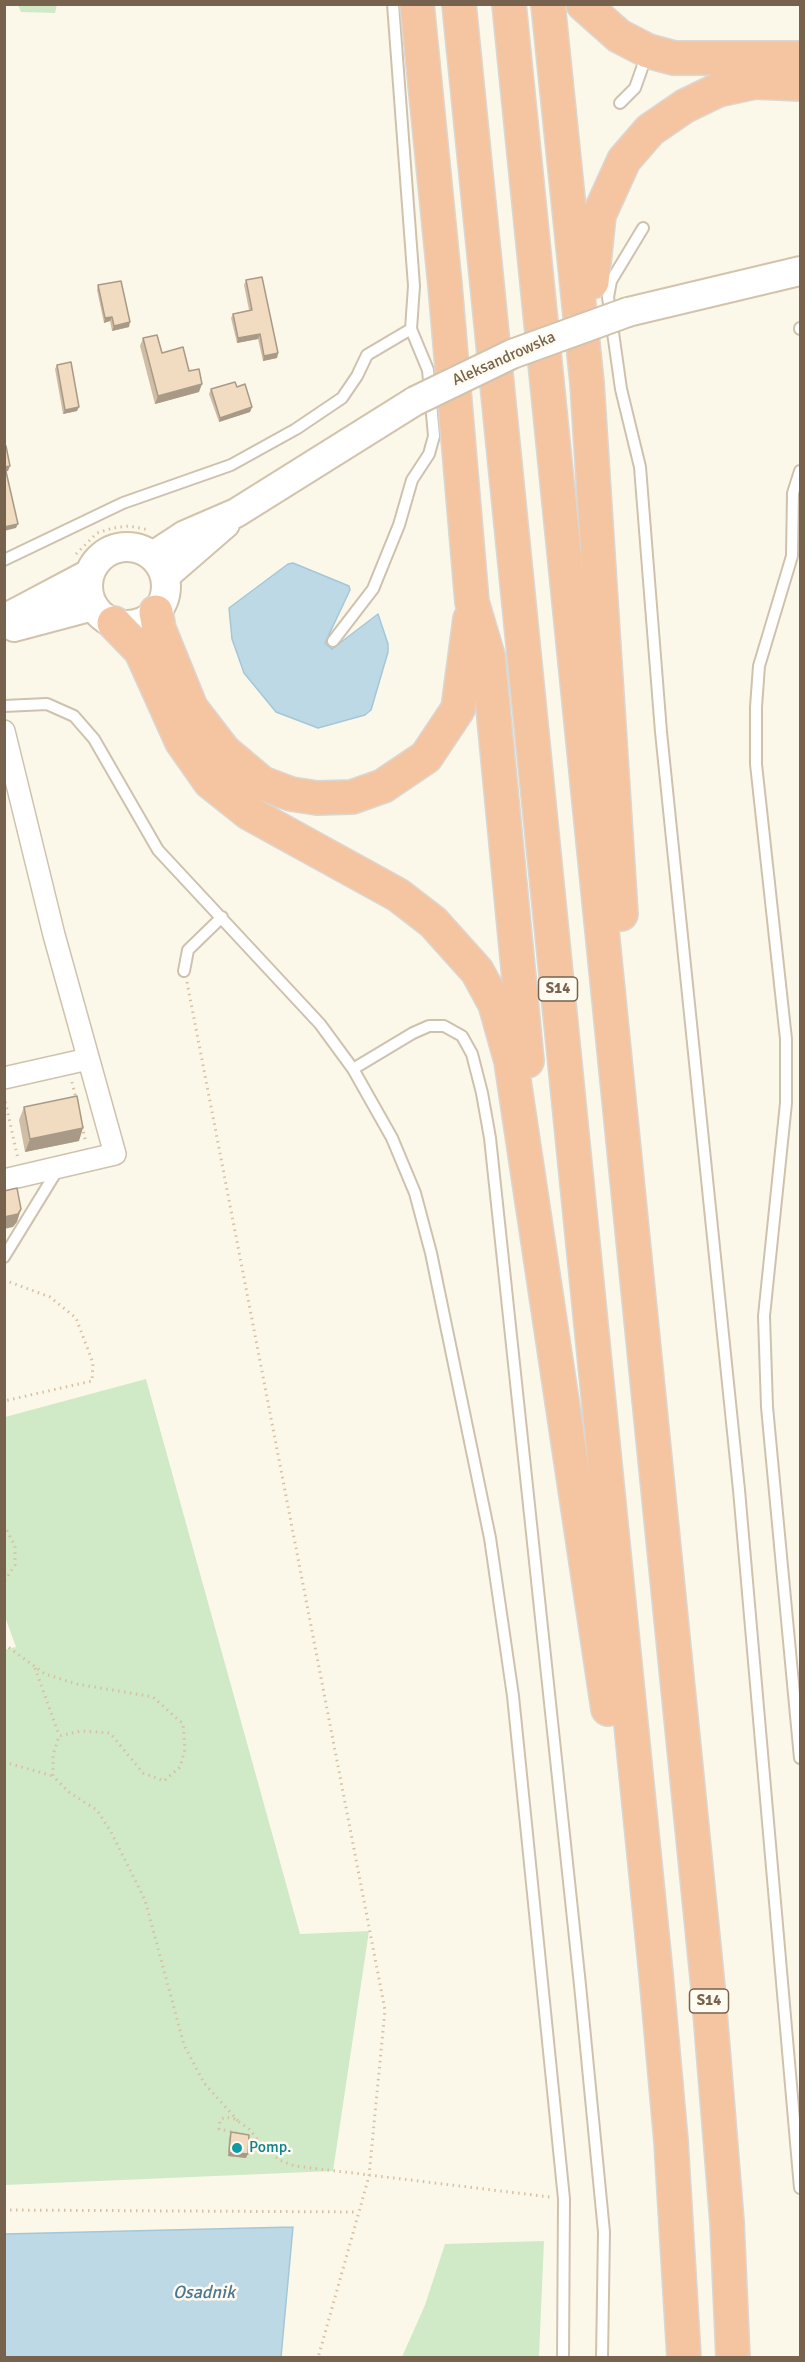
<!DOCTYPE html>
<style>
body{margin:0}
#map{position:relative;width:805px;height:2362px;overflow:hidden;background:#fcf8e9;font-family:Signika,sans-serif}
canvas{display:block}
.frame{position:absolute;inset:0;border:6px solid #77634d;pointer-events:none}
</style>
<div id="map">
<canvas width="805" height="2362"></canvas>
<div class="frame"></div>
</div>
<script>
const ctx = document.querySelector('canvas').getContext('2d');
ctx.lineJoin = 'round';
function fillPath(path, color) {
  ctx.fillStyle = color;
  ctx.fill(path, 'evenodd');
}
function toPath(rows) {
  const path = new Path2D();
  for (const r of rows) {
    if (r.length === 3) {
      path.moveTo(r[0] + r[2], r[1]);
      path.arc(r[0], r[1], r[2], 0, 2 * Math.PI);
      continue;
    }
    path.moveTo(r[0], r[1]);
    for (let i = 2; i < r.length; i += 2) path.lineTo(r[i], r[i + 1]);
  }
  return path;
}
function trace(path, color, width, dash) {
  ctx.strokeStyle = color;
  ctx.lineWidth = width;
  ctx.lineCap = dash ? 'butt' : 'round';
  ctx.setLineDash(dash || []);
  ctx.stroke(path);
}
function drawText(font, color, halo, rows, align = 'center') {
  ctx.font = font + ' Signika,sans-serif';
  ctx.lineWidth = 5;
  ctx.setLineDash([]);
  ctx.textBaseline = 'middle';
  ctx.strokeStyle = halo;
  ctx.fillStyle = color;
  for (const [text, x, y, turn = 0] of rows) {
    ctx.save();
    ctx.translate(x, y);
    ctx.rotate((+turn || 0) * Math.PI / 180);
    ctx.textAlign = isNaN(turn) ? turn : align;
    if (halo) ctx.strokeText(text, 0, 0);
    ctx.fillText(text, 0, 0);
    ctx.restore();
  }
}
fillPath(toPath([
 [18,5,57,5,55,13,21,12],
 [146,1379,300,1934,369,1931,333,2171,5,2185,4,1650,16,1647,4,1614,5,1417],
 [544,2241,539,2357,402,2357,425,2305,445,2244]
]), '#d0eac7');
const water = toPath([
 [293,563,349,586,350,590,325,643,332,649,378,614,388,644,388,652,371,710,365,715,318,728,276,712,244,673,232,639,229,608,288,564,293,563],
 [293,2227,281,2357,5,2357,5,2234,293,2227]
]);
fillPath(water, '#bdd9e6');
trace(water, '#a4c7d8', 1.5);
const service = toPath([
 [620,103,635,88,647,54],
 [643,228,611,281,608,297,621,389,640,467,661,732,739,1490,800,2188],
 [800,328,800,329],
 [800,471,793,493,792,556,759,666,756,707,756,764,786,1039,786,1103,764,1316,767,1407,800,1758],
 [4,560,123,503,231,465,296,429,342,398,357,376,367,355,411,329],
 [333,641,373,589,399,525,412,480,429,454,434,436,428,370,411,329,414,286,393,4],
 [4,706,47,704,74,716,94,739,158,850,320,1024,353,1069,392,1138,415,1193,431,1253,490,1538,513,1696,564,2199,563,2358],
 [184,971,188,950,222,917],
 [353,1069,413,1033,429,1026,444,1026,462,1036,472,1054,482,1093,490,1138,580,1985,604,2232,602,2358],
 [4,1257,58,1169]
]);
const minor = toPath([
 [4,731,54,935,115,1154,4,1180],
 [4,1078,88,1059]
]);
const secondary = toPath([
 [628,312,800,271],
 [127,586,39],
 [153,556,185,535,236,513,415,401],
 [165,576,225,524],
 [4,619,89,574],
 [14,627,93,606]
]);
const motorway = toPath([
 [417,4,445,285,472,602,488,656,527,1061],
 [459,4,656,1974,671,2141,684,2358],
 [509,4,708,1987,727,2222,733,2358],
 [548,4,587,383,621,914],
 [583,4,619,36,648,51,674,58,800,58],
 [592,282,599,215,624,160,650,130,685,106,718,90,755,82,800,84],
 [156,612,159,629,191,708,224,751,262,783,291,794,317,798,352,797,383,786,426,757,458,709,470,619],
 [114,623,141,651,182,742,210,782,249,813,398,895,433,922,477,971,495,1004,511,1061,608,1709]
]);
trace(service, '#cec2af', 14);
trace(minor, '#cec2af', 24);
trace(secondary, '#d1c3ac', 32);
trace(motorway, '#dcd6d1', 36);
trace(toPath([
 [76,554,97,533,113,528,129,526,150,530],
 [187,982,385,2010,369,2176,318,2358],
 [72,1082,76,1099],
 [4,1096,18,1159],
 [82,1126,86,1143],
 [4,1280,50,1297,76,1318,93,1363,92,1381,4,1401],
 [4,1525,15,1546,15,1565,4,1582],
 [4,1644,45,1674,77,1684,153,1697,183,1724,185,1749,180,1767,164,1781,143,1773,110,1733,81,1731,59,1736,53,1755,53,1776,70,1793,97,1810,111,1832,145,1900,184,2045,204,2083,239,2122],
 [35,1668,59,1735],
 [4,1762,53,1776],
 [265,2148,249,2129,235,2119,225,2117,220,2120,219,2129,242,2134,265,2148,270,2151,279,2160,295,2166,550,2197],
 [4,2210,358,2212]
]), '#d7c0a4', 3, [1.5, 4.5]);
trace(service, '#fff', 10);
trace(minor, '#fff', 21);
trace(secondary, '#fff', 28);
trace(motorway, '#f5c5a2', 33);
const secondaryBridge = toPath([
 [415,401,512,354,628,312]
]);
trace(secondaryBridge, '#d1c3ac', 32, []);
trace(secondaryBridge, '#fff', 28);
fillPath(toPath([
 [246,280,278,353,277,358,263,361,258,339,237,343,231,318,233,314,249,310,244,285],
 [98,285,129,327,112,331,110,321,104,323,97,290],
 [143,338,162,353,189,371,199,392,155,404,140,346],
 [57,365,77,411,63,414,55,369],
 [237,387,252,407,250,412,219,422,209,394,211,389],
 [24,1107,79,1141,25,1152,19,1120],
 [231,2132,246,2158,228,2156,229,2137]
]), '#cfbda6');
fillPath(toPath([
 [112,317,110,321,104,323,105,318],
 [130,322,129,327,112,331,114,326],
 [260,334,258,339,237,343,238,338],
 [278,353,277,358,263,361,264,356],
 [202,384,199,392,155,404,158,396],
 [79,407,77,411,63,414,65,410],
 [252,407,250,412,219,422,220,418],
 [10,466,8,471,4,472,5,467],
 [18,524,16,528,4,531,4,527],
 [83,1128,79,1141,25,1152,30,1139],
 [21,1209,17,1222,13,1227,4,1229,4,1217],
 [229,2152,248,2154,246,2158,228,2156]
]), '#a99a87');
const building = toPath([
 [262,277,278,353,264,356,260,334,238,338,233,314,252,310,246,280,262,277],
 [121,281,130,322,114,326,112,317,105,318,98,285,121,281],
 [157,335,162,353,183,347,189,371,199,369,202,384,158,396,143,338,157,335],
 [71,362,79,407,65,410,57,365,71,362],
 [235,382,237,387,245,384,252,407,220,418,211,389,235,382],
 [4,446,6,446,10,466,5,467,18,524,4,527,4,446],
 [77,1096,83,1128,30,1139,24,1107,77,1096],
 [17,1188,21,1209,18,1214,4,1217,4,1191,17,1188],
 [231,2132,249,2135,248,2154,229,2152,231,2132]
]);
fillPath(building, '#f1dcc1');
trace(building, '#a99a87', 1.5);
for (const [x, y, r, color] of [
 [237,2148,6,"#0f9aa8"]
]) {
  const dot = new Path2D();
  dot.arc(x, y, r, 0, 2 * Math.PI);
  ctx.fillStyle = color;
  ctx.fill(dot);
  trace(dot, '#fffbf0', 2);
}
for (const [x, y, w] of [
 [558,989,39],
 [709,2001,39]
]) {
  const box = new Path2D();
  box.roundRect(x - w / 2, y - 12, w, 24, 4.5);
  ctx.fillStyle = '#fffbf0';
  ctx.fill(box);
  trace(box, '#77634d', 1.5);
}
drawText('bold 15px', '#77634d', null, [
 ["S14",558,989],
 ["S14",709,2001]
]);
drawText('16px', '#77634d', '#fffbf0', [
 ["Aleksandrowska",504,359,-24]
]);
drawText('16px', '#0d838f', '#fffbf0', [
 ["Pomp.",249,2148]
], 'left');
drawText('italic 18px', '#4a7891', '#fffbf0', [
 ["Osadnik",204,2293]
]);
</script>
